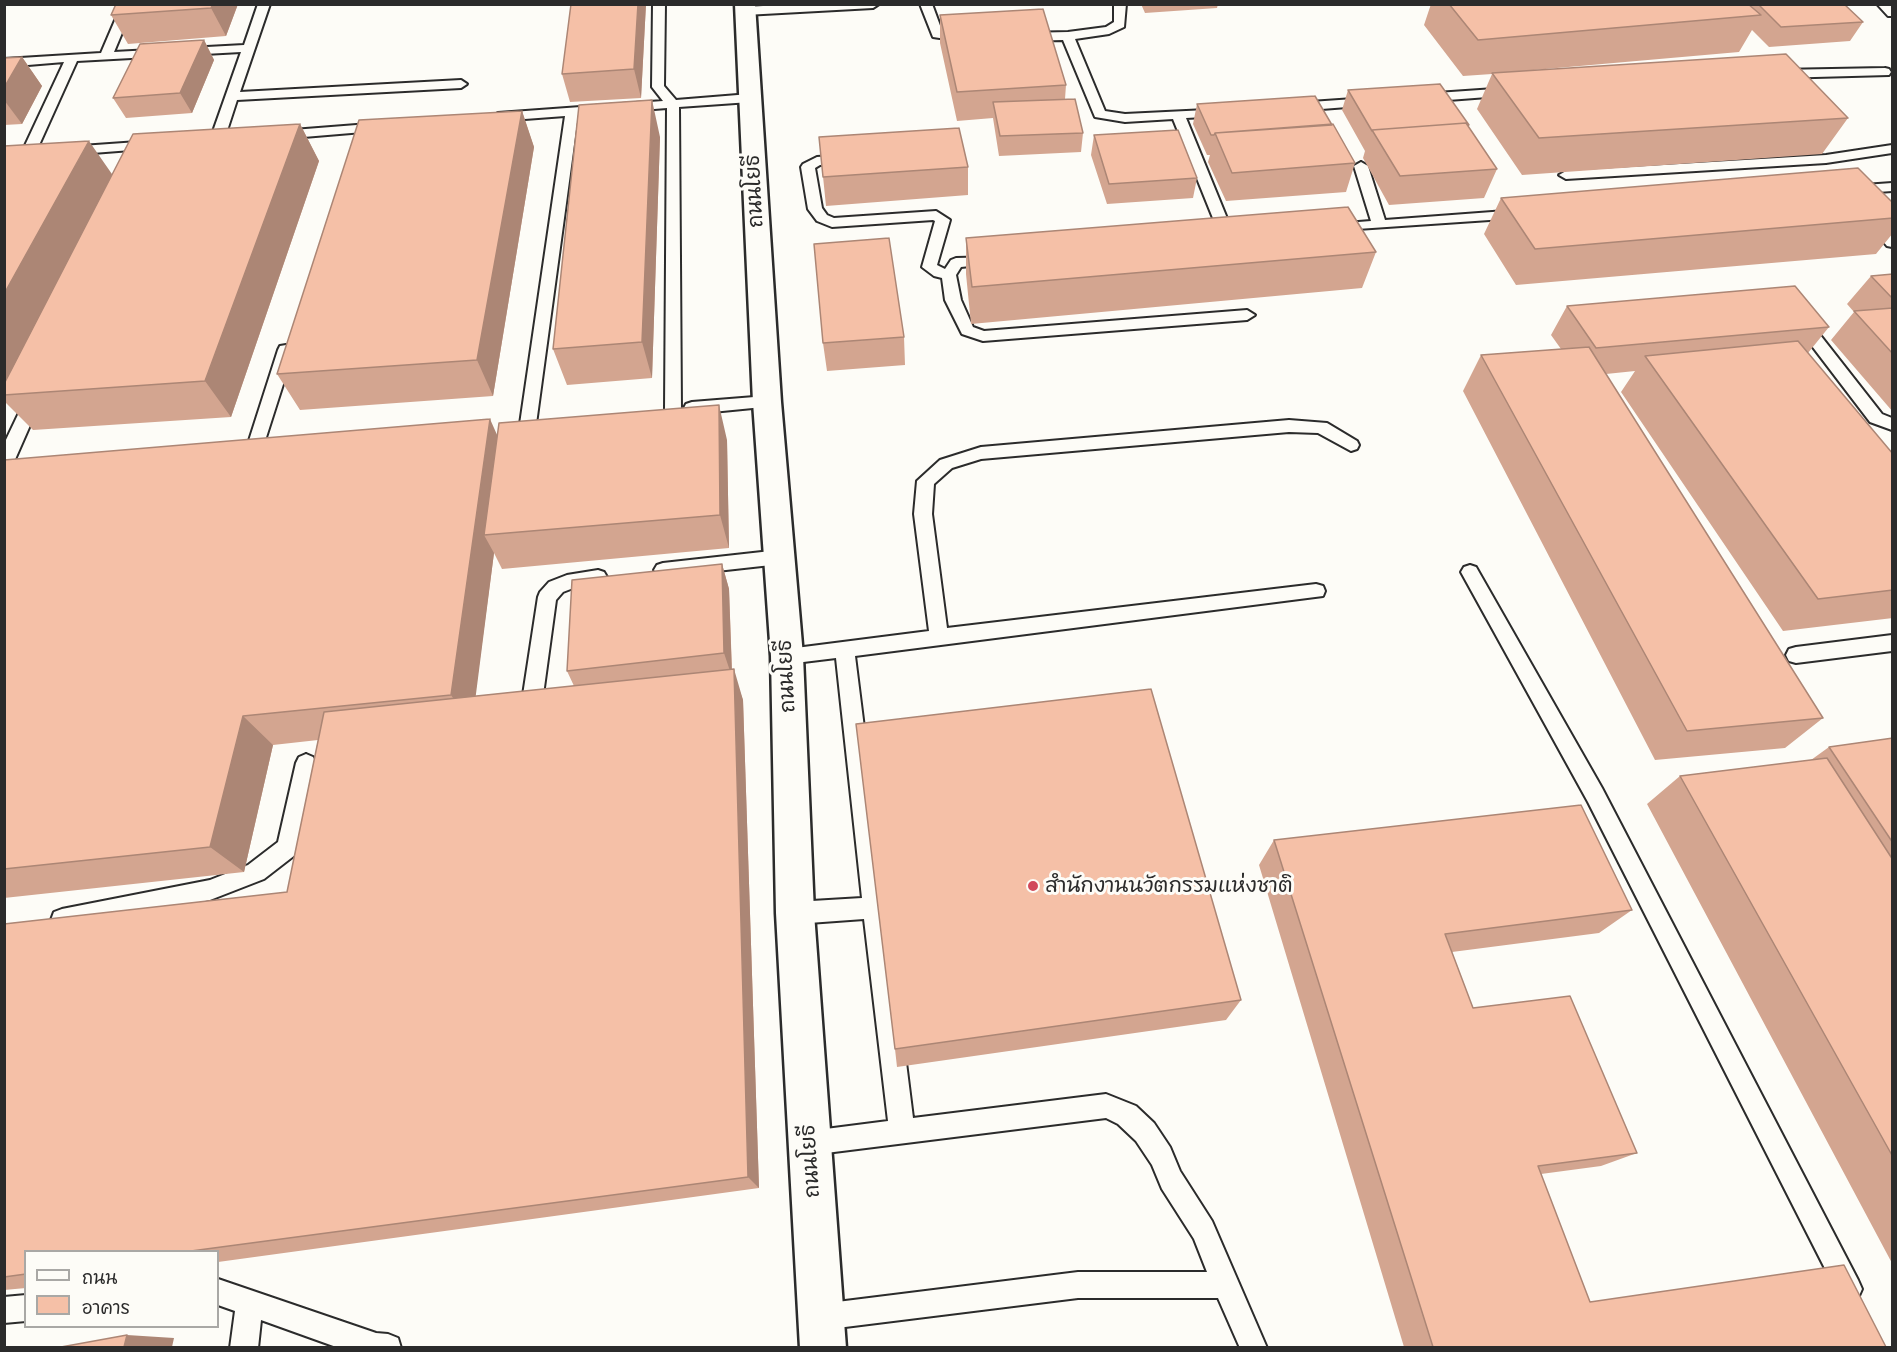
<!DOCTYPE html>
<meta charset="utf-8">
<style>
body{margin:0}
#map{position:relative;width:1897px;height:1352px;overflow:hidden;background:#fdfcf7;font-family:Caveat,"Playpen Sans Thai",sans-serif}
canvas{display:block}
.frame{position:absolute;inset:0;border:6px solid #2b2b2b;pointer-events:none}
.legend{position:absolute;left:24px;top:1250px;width:195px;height:78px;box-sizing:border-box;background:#fdfcf7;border:2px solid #a9a8a5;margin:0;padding:8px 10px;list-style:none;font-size:18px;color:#2b2b2b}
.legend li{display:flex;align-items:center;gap:12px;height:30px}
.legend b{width:30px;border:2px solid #a9a8a5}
</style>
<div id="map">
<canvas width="1897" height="1352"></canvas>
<div class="frame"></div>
<ul class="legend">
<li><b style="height:8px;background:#fdfcf7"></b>ถนน</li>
<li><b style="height:16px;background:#f5c0a7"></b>อาคาร</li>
</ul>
</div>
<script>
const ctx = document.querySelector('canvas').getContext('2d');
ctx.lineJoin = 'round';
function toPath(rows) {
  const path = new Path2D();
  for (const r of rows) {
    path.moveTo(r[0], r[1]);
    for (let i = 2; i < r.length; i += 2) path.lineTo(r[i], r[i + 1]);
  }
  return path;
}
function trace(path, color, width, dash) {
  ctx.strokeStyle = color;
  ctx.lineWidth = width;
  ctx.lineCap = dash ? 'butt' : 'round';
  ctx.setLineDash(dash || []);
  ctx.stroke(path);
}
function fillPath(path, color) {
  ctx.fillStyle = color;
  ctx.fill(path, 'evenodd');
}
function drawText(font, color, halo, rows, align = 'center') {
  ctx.font = font + ' Caveat,"Playpen Sans Thai",sans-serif';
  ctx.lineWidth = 6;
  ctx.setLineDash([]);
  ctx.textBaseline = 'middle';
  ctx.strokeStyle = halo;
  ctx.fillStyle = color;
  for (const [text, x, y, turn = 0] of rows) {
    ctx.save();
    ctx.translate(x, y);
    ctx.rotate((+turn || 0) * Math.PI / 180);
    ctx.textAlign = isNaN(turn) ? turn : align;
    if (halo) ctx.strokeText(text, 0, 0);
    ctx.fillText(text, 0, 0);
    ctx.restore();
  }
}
const lane = toPath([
 [122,4,134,4,114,52,244,45,258,4,270,4,240,92,461,80,467,84,461,88,237,100,224,140,217,144,210,140,241,52,77,61,35,154,33,157,23,157,21,154,64,62,4,67,4,59,101,53,122,4],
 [653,4,665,4,664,86,676,100,750,94,756,98,750,102,679,107,681,410,679,414,673,416,667,414,665,410,667,108,578,115,536,424,534,428,528,430,522,428,520,424,565,116,498,121,491,117,498,113,663,101,652,87,653,4],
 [799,4,879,4,873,8,745,15,739,11,745,7,799,4],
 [920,4,932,4,942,31,966,34,972,38,966,42,933,37,920,4],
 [1114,4,1126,4,1124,27,1109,34,1075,39,1105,111,1125,114,1227,109,1229,112,1222,116,1186,118,1235,238,1233,241,1223,241,1221,238,1173,119,1125,122,1095,117,1063,40,1025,41,1019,37,1025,33,1068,32,1106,27,1114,22,1114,4],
 [1877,4,1890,4,1892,7,1892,16,1888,16,1877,4],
 [1885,68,1889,69,1891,72,1889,75,1778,78,1772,74,1778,70,1885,68],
 [1509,88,1514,89,1515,92,1514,95,1422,102,1416,98,1422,94,1509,88],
 [1368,98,1373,99,1374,102,1373,105,1296,111,1290,107,1296,103,1368,98],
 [382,123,389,127,387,130,280,139,273,135,280,131,382,123],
 [152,141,157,142,159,145,157,148,67,155,60,151,67,147,152,141],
 [1892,145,1892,153,1826,163,1566,179,1559,175,1566,171,1826,155,1892,145],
 [847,155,852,156,854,159,852,162,820,165,815,168,822,208,827,215,834,218,936,211,950,220,937,265,945,269,951,260,956,258,998,257,1000,260,998,263,961,267,956,275,961,300,973,327,984,331,1247,310,1255,315,1247,320,983,341,962,334,945,300,942,278,934,276,922,267,935,221,933,220,832,227,817,221,808,209,801,167,803,164,817,157,847,155],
 [1361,162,1368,166,1385,220,1519,210,1526,214,1519,218,1328,231,1326,228,1328,225,1333,224,1371,221,1354,166,1361,162],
 [1892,183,1892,191,1850,194,1843,190,1850,186,1892,183],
 [1872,216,1877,217,1892,235,1892,247,1887,246,1865,220,1872,216],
 [1801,316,1806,317,1882,414,1892,418,1892,430,1870,422,1796,325,1793,321,1796,317,1801,316],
 [286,345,292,346,294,350,262,450,260,454,254,456,248,454,246,450,278,350,280,346,286,345],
 [34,392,40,394,42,398,13,464,10,468,4,470,4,444,26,398,28,394,34,392],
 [767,396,773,398,775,402,773,406,692,414,686,412,684,408,686,404,692,402,767,396],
 [1289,420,1327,423,1357,441,1359,445,1357,449,1351,451,1318,433,1289,432,981,459,952,468,934,484,932,514,947,628,1316,584,1323,586,1325,591,1323,596,855,656,913,1118,1106,1094,1136,1106,1154,1123,1170,1147,1180,1171,1212,1221,1267,1348,1240,1348,1218,1298,1078,1298,821,1330,812,1326,808,1317,812,1308,821,1304,1078,1272,1207,1272,1194,1239,1162,1189,1152,1165,1136,1141,1118,1124,1106,1118,810,1155,801,1152,798,1143,801,1134,810,1131,888,1121,864,919,795,924,787,921,784,913,787,905,795,902,862,898,836,658,787,664,780,662,777,656,780,650,929,631,914,514,917,481,940,460,981,447,1289,420],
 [780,550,786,552,789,557,786,562,780,564,663,577,657,575,654,570,657,565,663,563,780,550],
 [1470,565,1476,567,1602,788,1858,1280,1862,1289,1858,1298,1849,1302,1840,1298,1588,802,1461,572,1464,567,1470,565],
 [598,570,604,572,607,577,604,582,576,587,563,592,556,600,543,695,540,701,533,703,526,701,523,695,538,597,540,592,549,582,567,575,598,570],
 [1892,635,1892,651,1796,663,1789,661,1786,655,1789,649,1796,647,1892,635],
 [306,754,313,757,316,763,298,848,295,855,264,879,210,900,62,931,54,928,51,920,54,912,62,909,210,880,248,865,278,842,296,763,299,757,306,754],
 [218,1279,376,1333,388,1334,398,1338,401,1348,339,1348,261,1320,258,1348,230,1348,235,1311,218,1305,218,1279],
 [26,1295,26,1321,4,1323,4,1297,26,1295]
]);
const secondary = toPath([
 [735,4,755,4,781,402,803,656,814,913,846,1348,800,1348,776,913,771,656,753,402,735,4]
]);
trace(lane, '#2b2b2b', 4);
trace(secondary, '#2b2b2b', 5);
fillPath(lane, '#fdfcf7');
fillPath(secondary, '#fdfcf7');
fillPath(toPath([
 [116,4,238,4,226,36,128,44,111,15],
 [646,4,641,98,570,102,562,74],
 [1141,4,1218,4,1217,8,1145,13],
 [1431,4,1844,4,1863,22,1850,41,1769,47,1752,30,1739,52,1534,70,1848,118,1822,154,1522,175,1477,109,1492,74,1463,76,1424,25],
 [940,15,1066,85,1065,99,1083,133,1081,152,999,156,993,118,957,121,940,43],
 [204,40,214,60,192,113,126,118,113,98],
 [22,57,42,86,22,124,4,125,4,58],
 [1348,90,1469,125,1468,126,1497,169,1484,198,1389,205,1363,158,1365,151,1342,110],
 [1197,104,1355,163,1346,192,1226,201,1208,162,1210,155,1207,155,1193,124],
 [522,111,534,147,493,396,300,410,277,374],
 [300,124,319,161,231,417,33,430,4,401,4,146,112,175],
 [1094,135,1197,178,1193,198,1107,204,1091,155],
 [660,137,652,378,567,385,553,349],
 [819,137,968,167,968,195,826,206],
 [1501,198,1893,203,1893,233,1876,254,1516,285,1484,234],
 [966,238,1376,252,1362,288,971,324,966,274],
 [1893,274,1893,412,1831,340,1854,312,1847,304,1871,276],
 [1567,306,1829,327,1808,353,1893,454,1893,618,1783,631,1621,392,1635,371,1606,374,1823,718,1785,748,1655,760,1463,391,1481,355,1561,349,1551,335],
 [904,337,905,365,827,371,823,343],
 [498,437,727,440,729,548,502,569,494,553,475,696,574,686,567,671,722,564,729,589,732,670,743,700,759,1188,218,1262,218,1251,26,1251,26,1288,4,1290,4,924,287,892,318,740,273,745,244,872,4,898,4,460],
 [1893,738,1893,1265,1647,804,1680,776,1811,760,1829,747],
 [1274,840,1632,910,1599,933,1452,952,1473,1008,1637,1153,1601,1166,1541,1174,1590,1302,1886,1347,1404,1347,1259,865],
 [1241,1000,1226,1020,897,1067,895,1049]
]), '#d3a590');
fillPath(toPath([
 [213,4,238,4,226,36,211,8],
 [638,4,646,4,641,98,634,69],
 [204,40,214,60,192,113,180,93],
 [22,57,42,86,22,124,4,100,4,88],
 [652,100,660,137,652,378,642,342],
 [522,111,534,147,493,396,477,360],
 [300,124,319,161,231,417,205,381],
 [89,141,114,177,4,391,4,294],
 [719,405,727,440,729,548,720,515],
 [490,419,506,455,484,535,494,553,472,725,451,695],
 [722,564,729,589,732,677,724,653],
 [734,669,743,700,759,1188,748,1177],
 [243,716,273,745,244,872,210,847],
 [127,1335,174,1338,172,1347,124,1347]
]), '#ac8675');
const building = toPath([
 [116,4,213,4,211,8,111,15,116,4],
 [571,4,638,4,634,69,562,74,571,4],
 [1449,4,1748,4,1761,15,1478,40,1449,4],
 [1758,4,1844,4,1863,22,1781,27,1758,4],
 [1043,9,1066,85,957,92,940,15,1043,9],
 [204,40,180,93,113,98,140,44,204,40],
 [1786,54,1848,118,1539,138,1492,73,1786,54],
 [22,57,4,88,4,58,22,57],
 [1440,84,1469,125,1468,125,1466,123,1372,130,1372,131,1348,90,1440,84],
 [1315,96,1332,125,1215,133,1214,135,1211,135,1197,104,1315,96],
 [1075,99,1083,133,1000,136,993,102,1075,99],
 [652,100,642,342,553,349,579,105,652,100],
 [522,111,477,360,277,374,359,120,522,111],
 [1466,123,1497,169,1400,176,1372,130,1466,123],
 [300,124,205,381,4,395,4,384,133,134,300,124],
 [1333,124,1355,163,1232,173,1215,133,1333,124],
 [959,128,968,167,823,177,819,137,959,128],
 [1178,130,1197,178,1109,184,1094,135,1178,130],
 [89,141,4,294,4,146,89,141],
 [1858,168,1893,203,1893,218,1535,249,1501,198,1858,168],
 [1348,207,1376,252,972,287,966,238,1348,207],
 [889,238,904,337,823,343,814,244,889,238],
 [1893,274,1893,299,1871,276,1893,274],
 [1795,286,1829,327,1596,348,1567,306,1795,286],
 [1893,308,1893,354,1854,311,1893,308],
 [1798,341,1893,454,1893,590,1818,599,1645,356,1798,341],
 [1589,347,1823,718,1687,731,1481,355,1589,347],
 [719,405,720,515,484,535,499,423,719,405],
 [490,419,451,695,243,716,210,847,4,869,4,460,490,419],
 [722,564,724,653,567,671,572,580,722,564],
 [734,669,748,1177,191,1251,26,1251,26,1274,4,1277,4,924,287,892,324,712,734,669],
 [1151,689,1241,1000,895,1049,856,724,1151,689],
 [1893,738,1893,843,1829,747,1893,738],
 [1827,758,1893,860,1893,1157,1680,776,1827,758],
 [1581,805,1632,910,1445,934,1473,1008,1570,996,1637,1153,1538,1166,1590,1302,1844,1265,1886,1347,1433,1347,1274,840,1581,805],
 [127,1335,124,1347,61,1347,127,1335]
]);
fillPath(building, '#f5c0a7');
trace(building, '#ac8675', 1.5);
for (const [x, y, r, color] of [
 [1033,886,6,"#d1495b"]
]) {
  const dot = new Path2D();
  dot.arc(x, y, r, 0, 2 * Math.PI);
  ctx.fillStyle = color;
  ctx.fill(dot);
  trace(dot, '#fdfcf7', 2);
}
drawText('21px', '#2b2b2b', '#fdfcf7', [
 ["ถนนโยธี",755,191,-93],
 ["ถนนโยธี",787,676,-93],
 ["ถนนโยธี",811,1161,-94]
]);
drawText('21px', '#2b2b2b', '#fdfcf7', [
 ["สำนักงานนวัตกรรมแห่งชาติ",1045,886]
], 'left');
</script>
